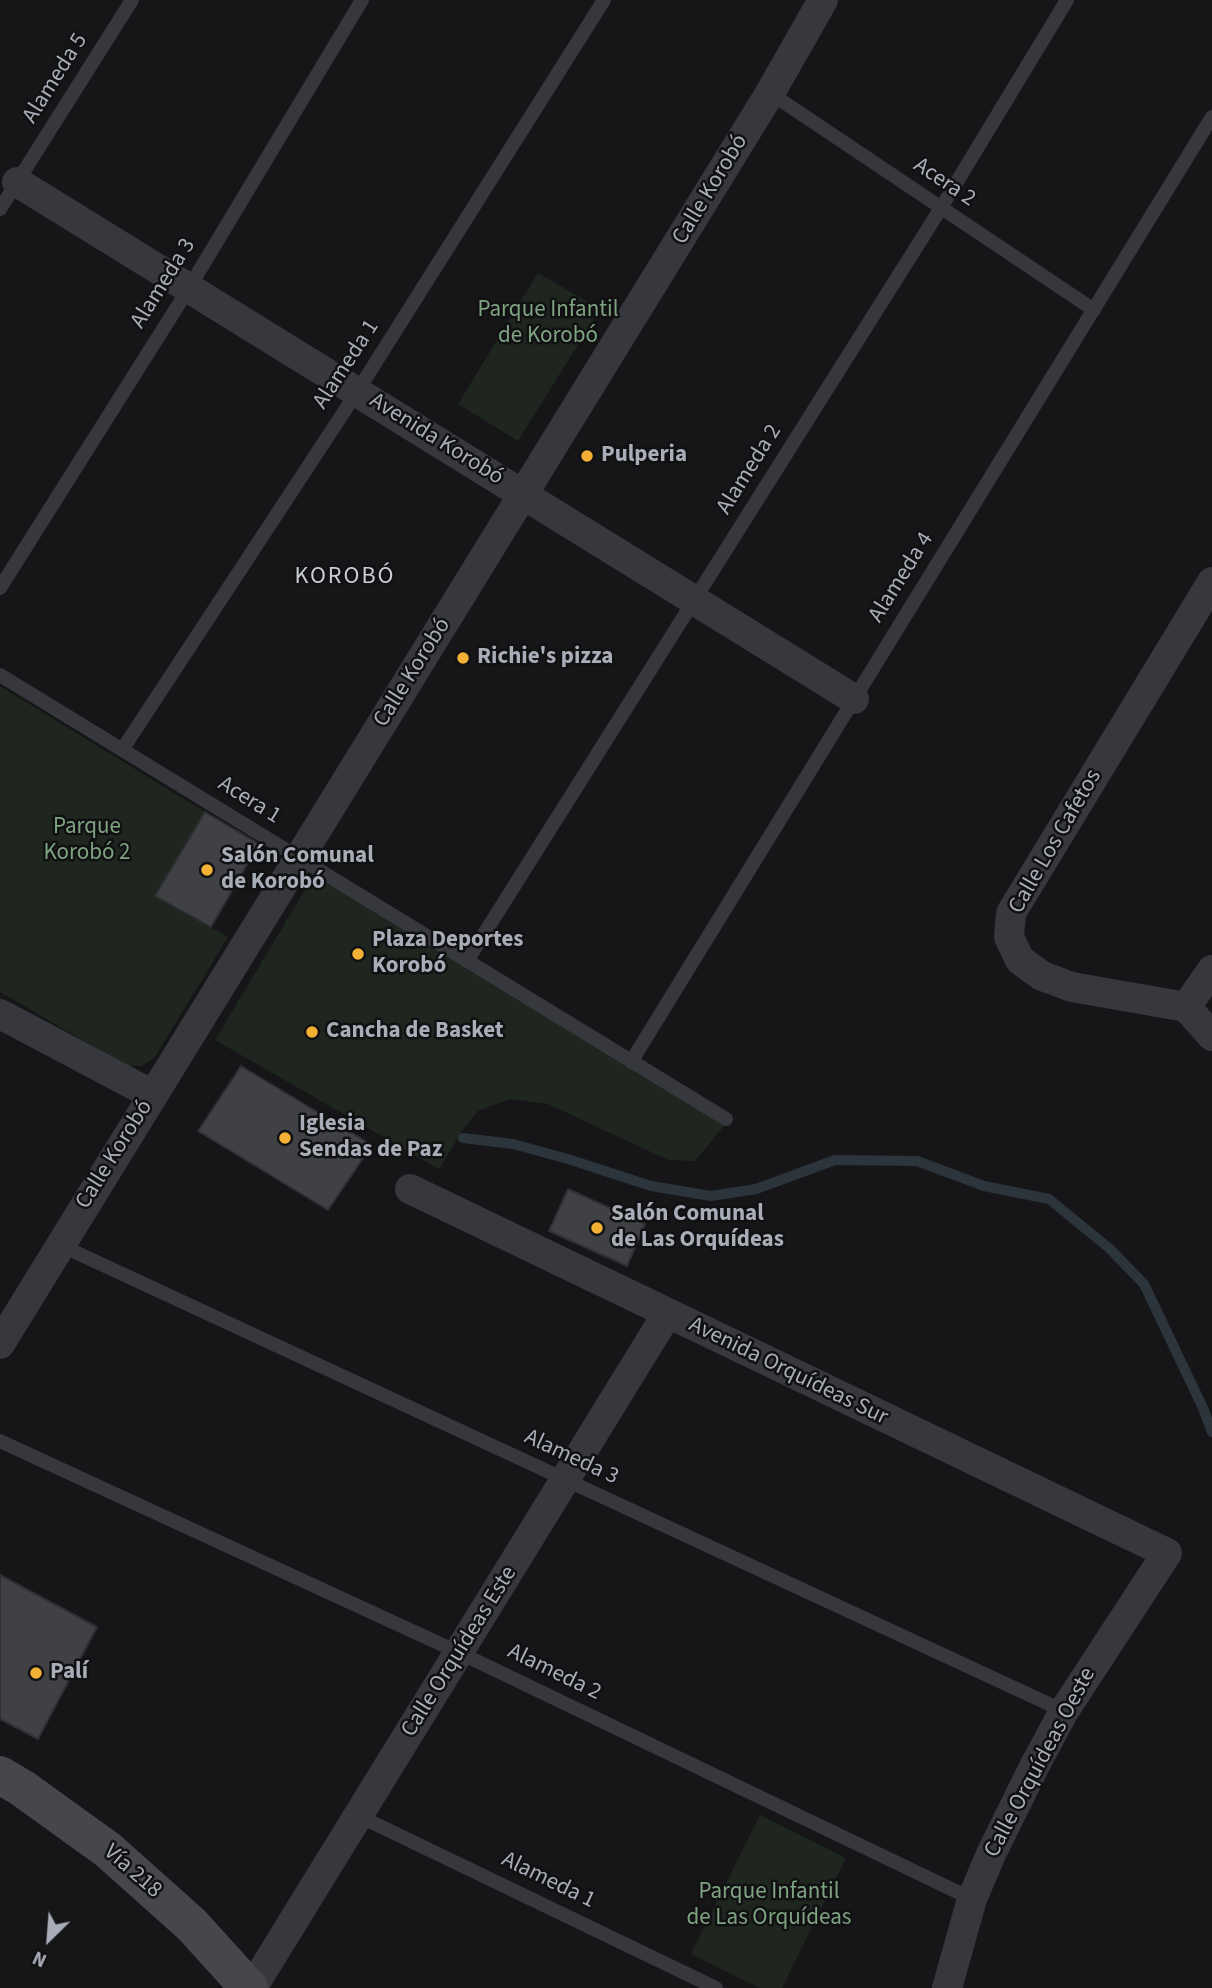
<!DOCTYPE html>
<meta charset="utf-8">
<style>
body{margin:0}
#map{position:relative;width:1212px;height:1988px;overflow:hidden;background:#161618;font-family:"Source Sans 3",sans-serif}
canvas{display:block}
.north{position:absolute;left:14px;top:1904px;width:70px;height:70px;-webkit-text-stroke:5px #111113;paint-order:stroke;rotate:205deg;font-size:19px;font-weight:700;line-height:28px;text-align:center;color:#a8adb8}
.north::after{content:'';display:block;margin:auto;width:24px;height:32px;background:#a8adb8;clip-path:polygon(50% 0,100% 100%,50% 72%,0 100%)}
</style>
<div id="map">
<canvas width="1212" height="1988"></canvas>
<div class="north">N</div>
</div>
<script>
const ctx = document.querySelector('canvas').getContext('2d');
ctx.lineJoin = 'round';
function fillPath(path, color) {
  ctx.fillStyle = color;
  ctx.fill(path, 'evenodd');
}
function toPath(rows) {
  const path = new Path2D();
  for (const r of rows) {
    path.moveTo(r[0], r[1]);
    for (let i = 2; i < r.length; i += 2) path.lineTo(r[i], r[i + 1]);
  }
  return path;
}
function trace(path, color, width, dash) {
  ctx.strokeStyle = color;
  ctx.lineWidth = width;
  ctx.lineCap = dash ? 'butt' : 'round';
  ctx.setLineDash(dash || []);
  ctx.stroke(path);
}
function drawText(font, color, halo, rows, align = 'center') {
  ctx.font = font + ' "Source Sans 3",sans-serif';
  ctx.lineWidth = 5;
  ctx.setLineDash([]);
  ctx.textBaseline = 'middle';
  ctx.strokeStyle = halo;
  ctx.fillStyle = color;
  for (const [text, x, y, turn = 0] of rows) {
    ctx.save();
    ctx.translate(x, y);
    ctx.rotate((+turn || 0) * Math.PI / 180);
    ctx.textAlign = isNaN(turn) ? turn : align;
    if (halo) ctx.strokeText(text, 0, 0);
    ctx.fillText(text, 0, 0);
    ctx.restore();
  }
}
fillPath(toPath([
 [538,273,600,309,518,441,458,404],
 [0,686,205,812,155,896,228,937,154,1058,141,1066,127,1066,0,992],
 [315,873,724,1126,695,1161,668,1160,548,1104,510,1099,478,1111,464,1128,439,1169,215,1040],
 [760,1815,846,1858,782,1988,760,1988,691,1954]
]), '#1e261f');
trace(toPath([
 [463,1138,513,1144,568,1159,651,1186,711,1196,756,1189,835,1160,917,1161,984,1186,1049,1199,1109,1248,1144,1284,1203,1408,1212,1432]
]), '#2c353c', 10);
const building = toPath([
 [205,812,259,844,211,927,155,896,205,812],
 [241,1066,372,1145,328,1210,198,1131,241,1066],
 [568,1189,645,1224,627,1266,549,1231,568,1189],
 [0,1575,97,1627,38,1739,0,1719,0,1575]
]);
fillPath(building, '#404145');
trace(building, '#303034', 2);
trace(toPath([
 [770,93,1094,310],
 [0,209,132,0],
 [0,588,189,288,362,0],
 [0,675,726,1119],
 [122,750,357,392,604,0],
 [467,961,941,208,1067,0],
 [631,1062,1212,117],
 [60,1245,1064,1711],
 [0,1441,460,1653,972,1899],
 [359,1816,716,1988]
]), '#37383d', 14);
trace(toPath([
 [17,182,854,699],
 [1212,582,1011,913,1009,937,1020,960,1042,976,1072,987,1186,1007,1212,1036],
 [1186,1007,1212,970],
 [0,1014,153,1095],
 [410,1189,1167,1553,1064,1711,1035,1765,991,1854,972,1899,947,1988],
 [0,1344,770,93,823,0],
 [252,1988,667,1314]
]), '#37383d', 30);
trace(toPath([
 [0,1775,22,1788,108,1850,192,1925,249,1988]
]), '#45474d', 38);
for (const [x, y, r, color] of [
 [587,456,7,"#f2b134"],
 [463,658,7,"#f2b134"],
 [207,870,7,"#f2b134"],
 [358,954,7,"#f2b134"],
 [312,1032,7,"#f2b134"],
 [285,1138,7,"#f2b134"],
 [597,1228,7,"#f2b134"],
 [36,1673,7,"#f2b134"]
]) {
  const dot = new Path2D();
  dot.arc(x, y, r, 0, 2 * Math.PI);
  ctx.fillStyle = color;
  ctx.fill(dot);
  trace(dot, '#111113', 2.5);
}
drawText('23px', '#a8adb8', '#111113', [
 ["Alameda 5",56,79,-58],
 ["Acera 2",944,183,34],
 ["Calle Korobó",711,190,-59],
 ["Alameda 3",164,284,-58],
 ["Alameda 1",347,365,-57],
 ["Avenida Korobó",436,440,32],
 ["Alameda 2",750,470,-58],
 ["Alameda 4",902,578,-58],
 ["Calle Korobó",413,673,-58],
 ["Acera 1",249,801,32],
 ["Calle Los Cafetos",1056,842,-60],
 ["Calle Korobó",115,1155,-58],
 ["Avenida Orquídeas Sur",788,1372,26],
 ["Alameda 3",571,1458,25],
 ["Calle Orquídeas Este",460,1652,-58],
 ["Alameda 2",554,1673,26],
 ["Calle Orquídeas Oeste",1041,1763,-62],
 ["Vía 218",132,1872,41],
 ["Alameda 1",548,1881,26]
]);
drawText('23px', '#7fa381', '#111113', [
 ["Parque Infantil",548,311],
 ["de Korobó",548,337],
 ["Parque",87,828],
 ["Korobó 2",87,854],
 ["Parque Infantil",769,1893],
 ["de Las Orquídeas",769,1919]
]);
drawText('bold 23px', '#a8adb8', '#111113', [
 ["Pulperia",601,456],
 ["Richie's pizza",477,658],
 ["Salón Comunal",221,857],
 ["de Korobó",221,883],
 ["Plaza Deportes",372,941],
 ["Korobó",372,967],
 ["Cancha de Basket",326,1032],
 ["Iglesia",299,1125],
 ["Sendas de Paz",299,1151],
 ["Salón Comunal",611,1215],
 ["de Las Orquídeas",611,1241],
 ["Palí",50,1673]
], 'left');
ctx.letterSpacing = '2px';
drawText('24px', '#c9ccd4', '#111113', [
 ["KOROBÓ",345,578]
]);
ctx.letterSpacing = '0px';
</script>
